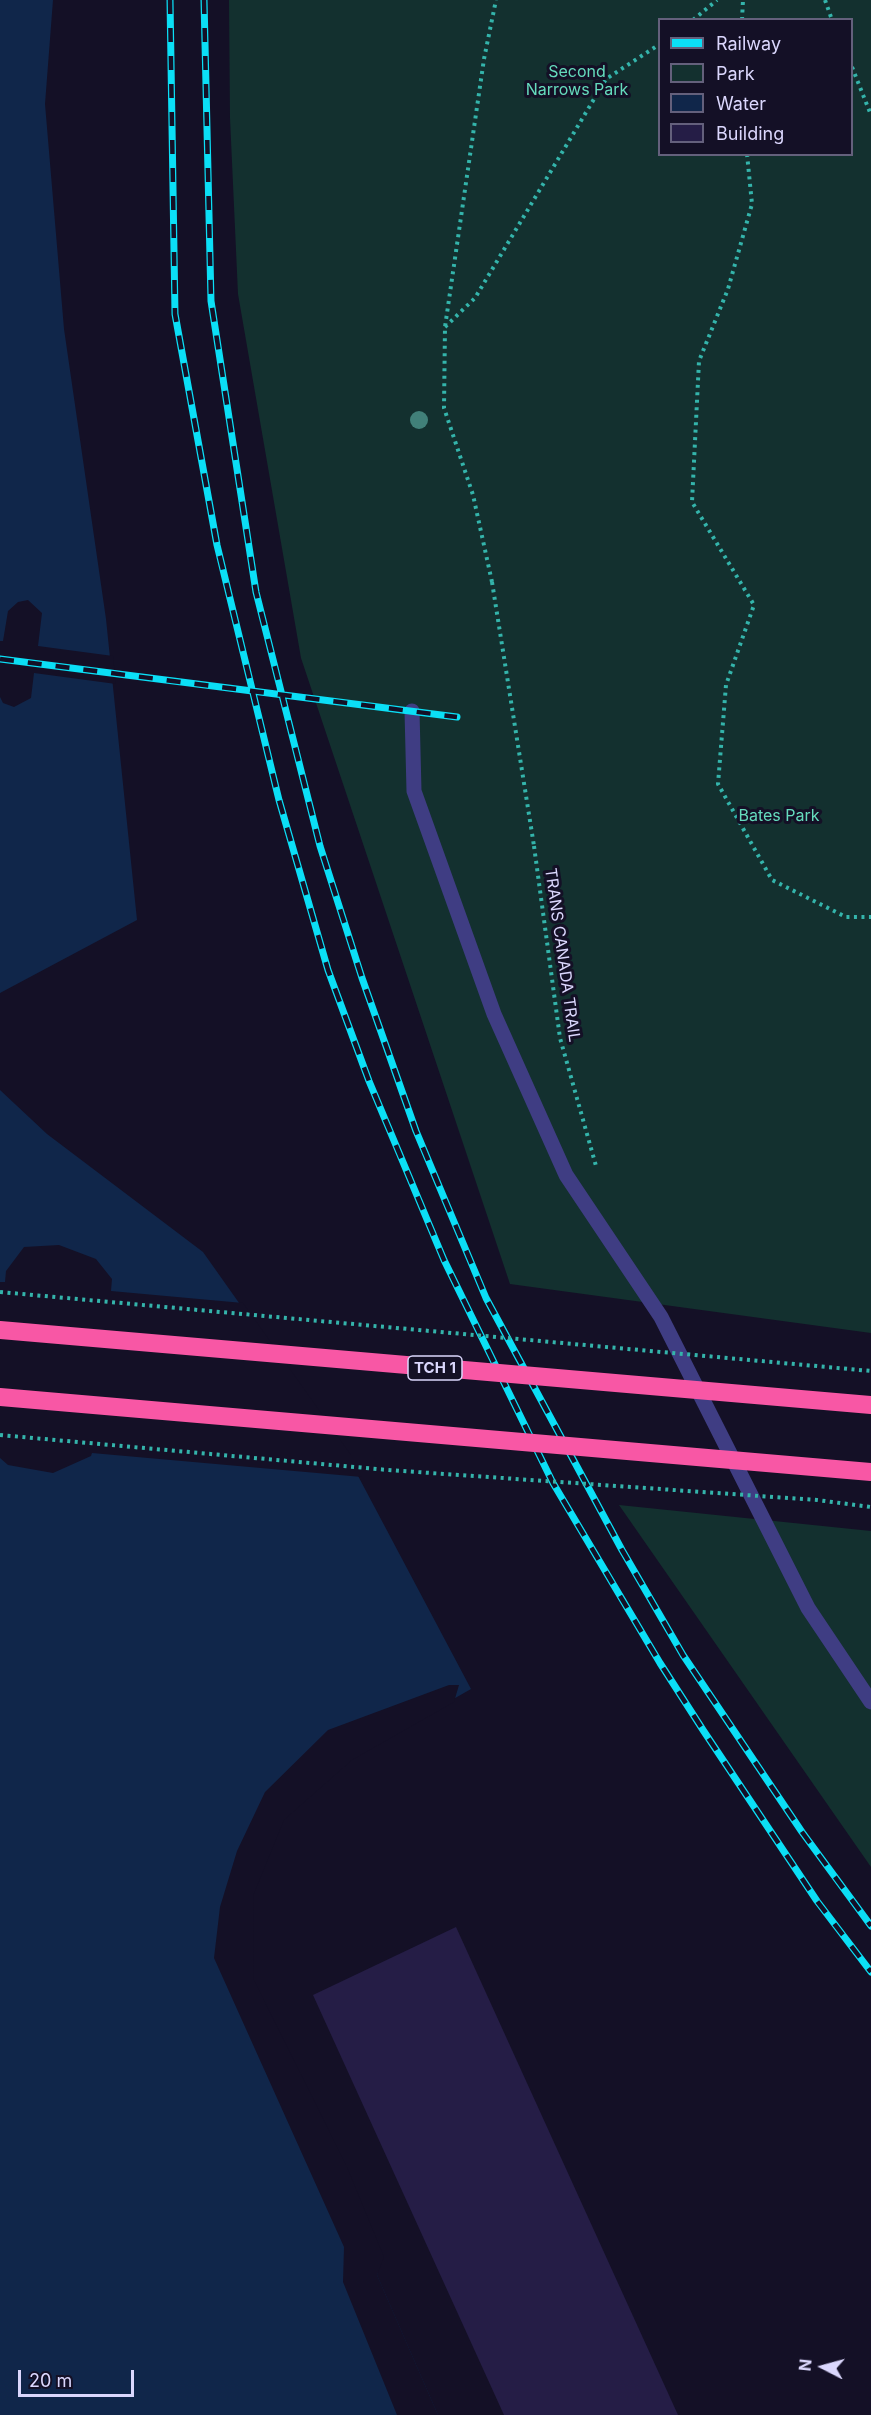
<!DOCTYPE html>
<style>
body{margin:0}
#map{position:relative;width:871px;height:2415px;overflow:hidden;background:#141026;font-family:Inter,sans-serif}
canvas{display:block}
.legend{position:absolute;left:658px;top:18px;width:195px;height:138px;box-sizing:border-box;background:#141026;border:2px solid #64607c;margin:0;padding:8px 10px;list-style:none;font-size:18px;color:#dbd7fd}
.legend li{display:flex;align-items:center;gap:12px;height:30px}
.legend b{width:30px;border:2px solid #64607c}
.north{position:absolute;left:793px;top:2337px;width:60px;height:60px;-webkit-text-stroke:4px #141026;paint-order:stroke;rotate:276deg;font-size:16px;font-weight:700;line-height:24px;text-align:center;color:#dbd7fd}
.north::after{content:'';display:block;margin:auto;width:21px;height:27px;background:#dbd7fd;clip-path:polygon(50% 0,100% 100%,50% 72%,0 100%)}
.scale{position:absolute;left:18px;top:2370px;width:116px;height:27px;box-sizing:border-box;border:3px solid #dbd7fd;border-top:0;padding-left:8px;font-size:18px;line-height:21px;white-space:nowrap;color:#dbd7fd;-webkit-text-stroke:4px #141026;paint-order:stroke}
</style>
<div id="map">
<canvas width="871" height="2415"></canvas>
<ul class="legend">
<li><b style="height:8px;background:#0bdff6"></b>Railway</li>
<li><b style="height:16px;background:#13302f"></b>Park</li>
<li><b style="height:16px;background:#10264a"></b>Water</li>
<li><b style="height:16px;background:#251d46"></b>Building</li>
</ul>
<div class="north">N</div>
<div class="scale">20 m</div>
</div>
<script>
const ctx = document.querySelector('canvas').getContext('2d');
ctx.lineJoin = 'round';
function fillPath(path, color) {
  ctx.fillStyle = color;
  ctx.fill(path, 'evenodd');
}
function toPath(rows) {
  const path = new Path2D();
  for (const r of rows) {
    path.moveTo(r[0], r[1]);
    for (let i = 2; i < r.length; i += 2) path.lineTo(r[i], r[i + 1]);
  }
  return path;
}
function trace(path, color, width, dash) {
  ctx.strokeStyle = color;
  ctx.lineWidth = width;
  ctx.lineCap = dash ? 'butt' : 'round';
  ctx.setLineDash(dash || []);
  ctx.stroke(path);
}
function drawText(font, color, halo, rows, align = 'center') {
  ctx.font = font + ' Inter,sans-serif';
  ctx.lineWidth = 6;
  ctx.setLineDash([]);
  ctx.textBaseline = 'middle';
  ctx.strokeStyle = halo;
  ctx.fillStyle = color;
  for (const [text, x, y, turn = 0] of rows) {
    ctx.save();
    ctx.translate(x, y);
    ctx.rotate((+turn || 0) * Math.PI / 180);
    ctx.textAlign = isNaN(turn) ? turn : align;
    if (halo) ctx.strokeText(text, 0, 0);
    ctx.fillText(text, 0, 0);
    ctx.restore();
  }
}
fillPath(toPath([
 [229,0,871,0,871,1333,510,1284,301,658,238,294,230,118],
 [660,20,852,20,852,154,660,154],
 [619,1505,871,1531,871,1867]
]), '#13302f');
fillPath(toPath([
 [0,0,53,0,45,104,64,329,106,619,137,920,0,993],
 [0,1090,47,1134,203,1252,348,1457,471,1689,350,1758,281,1818,250,1896,251,1981,381,2258,377,2275,438,2415,0,2415]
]), '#10264a');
fillPath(toPath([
 [28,600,42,613,38,646,113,656,116,684,34,673,31,698,14,707,3,703,0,697,0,641,3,641,8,611,18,602],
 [59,1245,96,1259,112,1279,111,1291,243,1303,351,1455,362,1477,92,1453,91,1456,53,1473,8,1465,0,1458,0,1282,5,1282,6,1271,24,1247],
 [449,1685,459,1685,454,1702,352,1760,284,1820,253,1896,254,1980,347,2167,384,2257,377,2275,438,2415,397,2415,343,2282,344,2247,214,1958,220,1907,237,1851,265,1792,328,1730]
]), '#141026');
fillPath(toPath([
 [456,1927,678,2415,504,2415,313,1995]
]), '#251d46');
trace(toPath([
 [825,0,832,20],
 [693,20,717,0],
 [742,20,743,0],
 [852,67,871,115],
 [747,154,752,204,728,289,699,361,692,502,754,605,726,685,718,784,772,880,846,917,871,917],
 [445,327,475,298,606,79,660,44],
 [492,582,473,495,444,408,445,327,484,59,496,0],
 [534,846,560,1038,596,1166]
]), '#34b4ab', 4, [3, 4.5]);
trace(toPath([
 [412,711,414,791,494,1014,566,1175,661,1317,808,1608,871,1702]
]), '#3f3d83', 15);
const rail = toPath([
 [170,0,175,314,217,545,279,800,328,970,369,1081,444,1260,553,1483,660,1663,703,1730,817,1901,871,1972],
 [204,0,211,301,256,592,320,846,362,978,416,1131,486,1298,622,1550,683,1655,802,1832,871,1926],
 [0,659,457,717]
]);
trace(rail, '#0bdff6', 7);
trace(rail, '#141026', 4.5, [14]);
trace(toPath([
 [492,582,534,846],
 [0,1292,871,1371],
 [0,1435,388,1470,817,1500,871,1507]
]), '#34b4ab', 4, [3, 4.5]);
trace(toPath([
 [0,1330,871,1405],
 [0,1397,871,1472]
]), '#f857a5', 18);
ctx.fillStyle = '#418079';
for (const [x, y] of [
 [419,420]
]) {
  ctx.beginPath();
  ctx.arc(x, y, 9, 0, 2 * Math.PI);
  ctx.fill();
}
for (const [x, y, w] of [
 [435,1368,54]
]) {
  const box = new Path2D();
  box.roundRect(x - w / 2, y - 12, w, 24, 4.5);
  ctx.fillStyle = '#141026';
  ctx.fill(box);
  trace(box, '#dbd7fd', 1.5);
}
drawText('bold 15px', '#dbd7fd', null, [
 ["TCH 1",435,1368]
]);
drawText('16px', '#65dbbd', '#141026', [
 ["Second",577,72],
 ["Narrows Park",577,90],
 ["Bates Park",779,816]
]);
drawText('16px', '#dbd7fd', '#141026', [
 ["TRANS CANADA TRAIL",562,955,82]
]);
</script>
